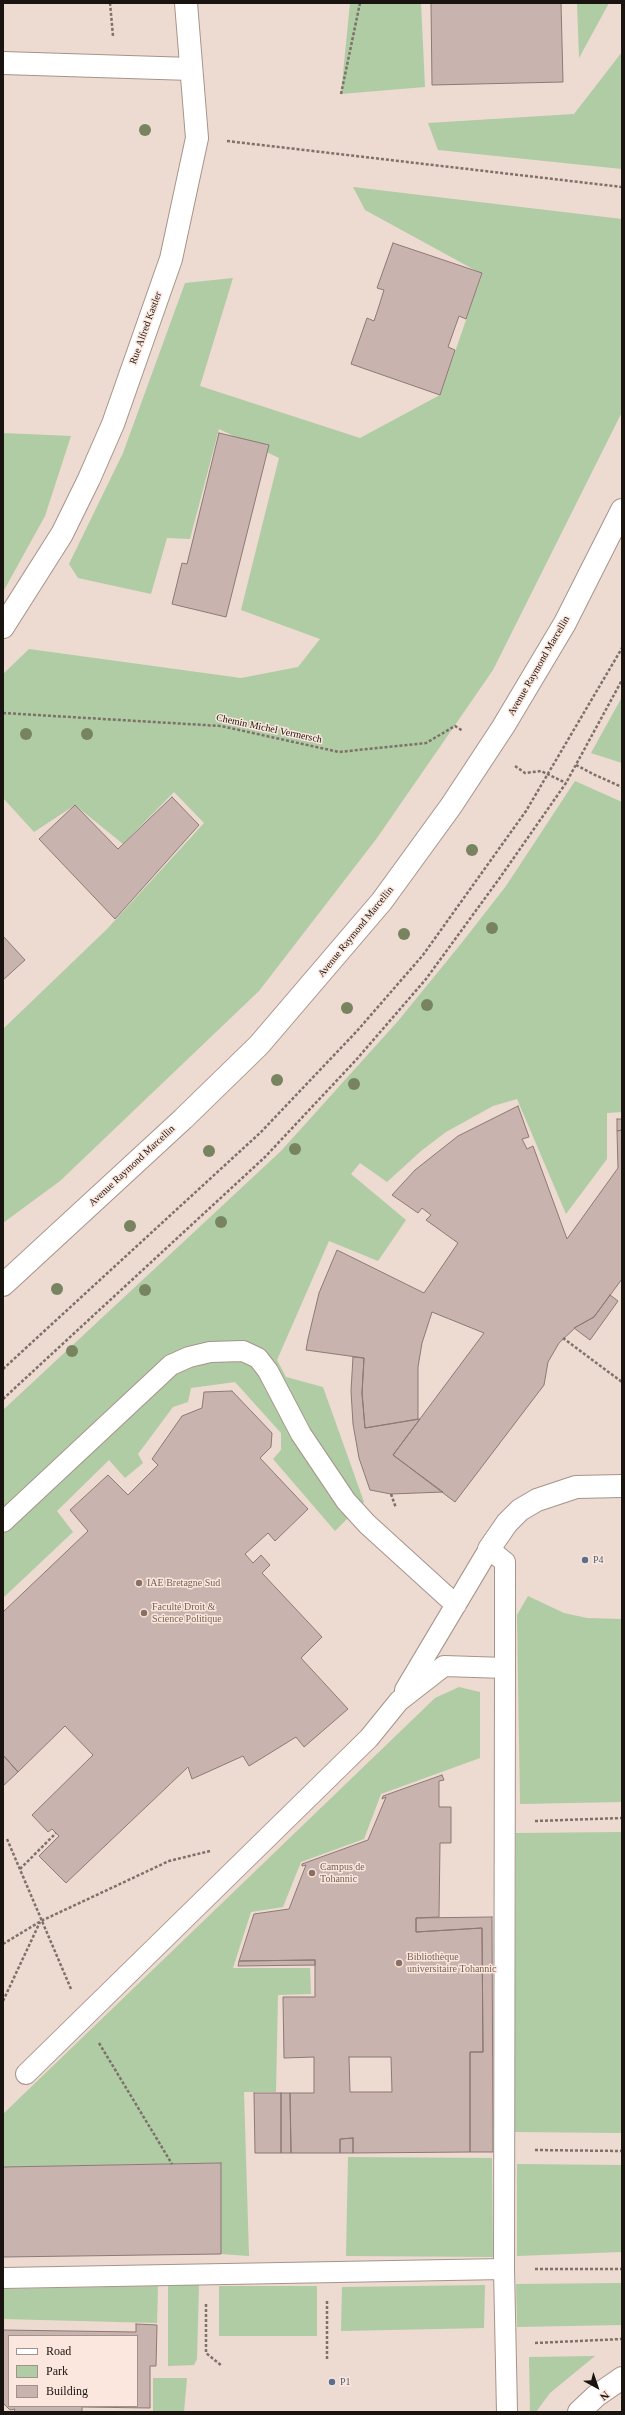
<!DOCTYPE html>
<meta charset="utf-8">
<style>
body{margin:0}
#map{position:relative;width:625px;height:2415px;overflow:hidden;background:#eddad0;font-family:"Times New Roman",serif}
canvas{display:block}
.frame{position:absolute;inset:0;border:4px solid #1a1410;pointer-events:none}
.legend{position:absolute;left:8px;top:2335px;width:130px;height:72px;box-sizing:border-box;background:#fbe7dd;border:1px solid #a1938b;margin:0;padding:5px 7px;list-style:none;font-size:12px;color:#1a1410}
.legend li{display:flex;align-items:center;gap:8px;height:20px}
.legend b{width:20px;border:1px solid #a1938b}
.north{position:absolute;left:577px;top:2367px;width:40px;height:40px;-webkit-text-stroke:3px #fbe7dd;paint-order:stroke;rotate:140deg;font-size:11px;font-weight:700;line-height:16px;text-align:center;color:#1a1410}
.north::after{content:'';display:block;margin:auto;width:14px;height:18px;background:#1a1410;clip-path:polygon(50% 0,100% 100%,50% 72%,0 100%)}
</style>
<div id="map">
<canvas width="625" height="2415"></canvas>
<div class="frame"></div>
<ul class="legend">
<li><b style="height:5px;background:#fff"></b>Road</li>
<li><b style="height:11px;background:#afcca4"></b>Park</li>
<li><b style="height:11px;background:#c8b3ae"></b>Building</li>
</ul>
<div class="north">N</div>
</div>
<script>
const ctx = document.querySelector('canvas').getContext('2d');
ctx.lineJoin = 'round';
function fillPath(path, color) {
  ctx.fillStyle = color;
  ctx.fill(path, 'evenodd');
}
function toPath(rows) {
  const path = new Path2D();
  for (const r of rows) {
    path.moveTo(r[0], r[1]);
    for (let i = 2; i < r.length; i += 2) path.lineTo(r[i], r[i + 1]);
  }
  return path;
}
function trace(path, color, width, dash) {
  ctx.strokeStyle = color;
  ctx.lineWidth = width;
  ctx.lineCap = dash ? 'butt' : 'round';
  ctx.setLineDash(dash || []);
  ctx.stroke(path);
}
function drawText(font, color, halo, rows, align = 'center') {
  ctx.font = font + ' "Times New Roman",serif';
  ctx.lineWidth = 3;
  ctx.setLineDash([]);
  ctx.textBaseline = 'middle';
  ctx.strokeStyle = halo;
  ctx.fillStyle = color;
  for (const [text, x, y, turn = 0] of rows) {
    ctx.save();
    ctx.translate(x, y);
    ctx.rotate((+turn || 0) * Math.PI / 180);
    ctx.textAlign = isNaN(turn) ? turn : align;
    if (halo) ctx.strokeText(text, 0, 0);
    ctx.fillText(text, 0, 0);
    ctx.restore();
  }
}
fillPath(toPath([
 [350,3,421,3,425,87,341,94],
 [577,3,609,3,579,58],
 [622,52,622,169,438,150,428,123,574,114],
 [353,187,622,219,622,412,493,670,377,838,259,991,60,1181,3,1223,3,1029,107,929,204,823,174,792,123,844,75,805,34,832,3,798,3,674,29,649,241,678,298,667,320,639,241,610,279,458,219,429,190,539,167,538,151,594,78,578,69,564,123,453,185,283,233,278,200,386,360,438,440,395,482,274,365,210],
 [3,433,71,436,45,516,3,592],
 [622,697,622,763,591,753],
 [575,781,622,802,622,1112,607,1113,607,1159,566,1214,517,1099,493,1106,446,1132,421,1151,387,1182,360,1163,351,1174,406,1220,378,1261,329,1241,277,1360,286,1377,323,1387,364,1502,335,1531,273,1459,281,1450,281,1433,235,1382,191,1388,188,1402,173,1407,138,1454,143,1463,125,1478,109,1460,57,1511,73,1532,3,1598,3,1410,281,1151,398,1021,460,945,506,886],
 [528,1596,564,1613,587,1618,622,1619,622,1802,520,1804,517,1615],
 [459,1687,480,1692,480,1758,381,1794,364,1839,301,1862,283,1907,251,1912,233,1968,310,1968,311,1994,278,1995,276,2092,244,2092,249,2256,221,2254,221,2163,3,2167,3,2114,435,1698],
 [622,1832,622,2133,514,2132,516,1833],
 [348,2157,492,2158,493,2257,346,2256],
 [517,2164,622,2165,622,2252,517,2256],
 [622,2283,622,2325,517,2327,516,2284],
 [168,2284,199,2285,197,2359,194,2365,168,2366],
 [485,2285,484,2328,341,2331,342,2287],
 [158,2286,157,2323,3,2319,3,2289],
 [219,2286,317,2286,317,2336,219,2336],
 [595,2356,550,2393,536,2412,530,2412,529,2357],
 [153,2378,187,2378,184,2412,129,2412,153,2411]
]), '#afcca4');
const building = toPath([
 [431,3,561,3,563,82,432,85,431,3],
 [393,243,482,273,466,319,459,316,448,347,455,350,440,395,351,364,367,318,374,321,379,306,384,290,377,288,393,243],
 [219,433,269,445,226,617,172,604,182,563,187,564,219,433],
 [172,797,199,825,115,919,39,839,75,805,118,849,172,797],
 [3,936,25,960,3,980,3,936],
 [518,1106,529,1137,522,1139,527,1149,533,1146,567,1239,618,1168,617,1131,622,1130,622,1279,594,1317,576,1327,559,1343,548,1362,544,1385,455,1502,393,1455,484,1333,432,1312,422,1343,418,1367,418,1419,365,1428,362,1393,364,1358,306,1350,308,1339,319,1293,337,1250,424,1293,458,1243,426,1220,431,1215,422,1208,418,1213,392,1195,415,1170,458,1136,518,1106],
 [617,1119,622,1119,622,1130,617,1131,617,1119],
 [610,1295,618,1301,590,1340,574,1328,594,1317,610,1295],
 [353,1357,364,1358,362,1393,365,1428,420,1419,393,1455,443,1492,391,1494,370,1490,359,1458,353,1424,351,1391,353,1357],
 [232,1391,272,1433,271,1447,260,1458,308,1509,275,1541,268,1533,245,1554,253,1563,261,1555,270,1565,262,1573,322,1637,301,1658,348,1709,304,1747,296,1737,249,1766,243,1756,192,1779,188,1767,66,1883,39,1856,59,1836,52,1829,48,1832,32,1815,93,1755,65,1726,18,1772,3,1755,3,1612,88,1531,70,1510,108,1475,128,1495,158,1465,152,1459,182,1416,202,1408,204,1392,232,1391],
 [3,1755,18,1772,3,1786,3,1755],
 [442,1775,444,1780,439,1781,439,1807,451,1807,451,1843,440,1843,439,1917,416,1918,416,1932,482,1928,483,2052,470,2052,470,2152,353,2153,353,2138,340,2139,340,2153,291,2153,290,2093,314,2093,314,2057,284,2058,283,1997,315,1997,315,1960,239,1961,254,1914,289,1909,306,1865,302,1866,302,1864,368,1840,386,1797,382,1799,383,1796,442,1775],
 [349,2057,391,2057,392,2092,350,2092,349,2057],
 [492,1917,493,2152,470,2152,470,2052,483,2052,482,1928,416,1932,416,1918,492,1917],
 [315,1960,315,1965,238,1966,239,1961,315,1960],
 [254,2093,281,2093,281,2153,255,2153,254,2093],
 [281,2093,290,2093,291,2153,281,2153,281,2093],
 [353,2138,353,2153,340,2153,340,2139,353,2138],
 [221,2163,221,2254,3,2257,3,2167,221,2163],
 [136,2324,157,2325,156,2366,150,2366,150,2408,82,2407,82,2412,14,2412,15,2409,10,2410,3,2403,3,2330,136,2332,136,2324],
 [9,2336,137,2336,137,2406,9,2406,9,2336]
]);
fillPath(building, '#c8b3ae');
trace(building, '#8d7974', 1);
const service = toPath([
 [3,1522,171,1365,189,1357,210,1352,243,1351,258,1358,268,1371,301,1434,346,1501,367,1524,456,1605],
 [405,1690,489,1549,505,1562,505,1668],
 [504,2269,507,2412],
 [3,2278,504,2269,505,1668,444,1666,399,1701,369,1738,26,2074]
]);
const minor = toPath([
 [3,63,191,69],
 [3,627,62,534,89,479,113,424,171,259,197,138,186,3],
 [489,1549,507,1523,520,1510,537,1500,576,1487,622,1486],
 [579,2412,596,2396,622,2378]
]);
const secondary = toPath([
 [3,1285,183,1119,259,1045,382,901,451,806,503,727,565,623,622,510]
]);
trace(service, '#a6948a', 22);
trace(minor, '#a6948a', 24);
trace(secondary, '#a6948a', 24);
trace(toPath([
 [110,3,113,36],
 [341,94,360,3],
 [227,141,622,187],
 [3,713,221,726,339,752,426,743,455,726,463,731],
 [576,765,595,775,622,787],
 [515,766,525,773,541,771,566,783],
 [563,1338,622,1382],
 [3,1369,261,1132,357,1031,423,955,526,811,622,648],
 [3,1399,265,1157,356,1060,426,979,499,879,566,783,622,680],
 [391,1494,396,1508],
 [535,1821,622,1818],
 [7,1839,71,1989],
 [20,1869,56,1833],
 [3,1944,41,1921,169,1861,210,1851],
 [3,2001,40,1922],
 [99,2043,172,2164],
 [535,2150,622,2151],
 [535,2269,622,2269],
 [327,2301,327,2361],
 [206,2304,206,2353,222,2366],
 [535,2343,622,2339]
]), '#7d716a', 2.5, [3, 2]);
trace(service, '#fff', 20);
trace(minor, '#fff', 22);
trace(secondary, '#fff', 22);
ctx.fillStyle = '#788460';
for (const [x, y] of [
 [145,130],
 [26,734],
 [87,734],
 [472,850],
 [492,928],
 [404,934],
 [427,1005],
 [347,1008],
 [277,1080],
 [354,1084],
 [295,1149],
 [209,1151],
 [221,1222],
 [130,1226],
 [57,1289],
 [145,1290],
 [72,1351]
]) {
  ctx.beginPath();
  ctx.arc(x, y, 6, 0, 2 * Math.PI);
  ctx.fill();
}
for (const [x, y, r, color] of [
 [585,1560,4,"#5c6f8a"],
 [139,1583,4,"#8d6e63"],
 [144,1613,4,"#8d6e63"],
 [312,1873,4,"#8d6e63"],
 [399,1963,4,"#8d6e63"],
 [332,2382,4,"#5c6f8a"]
]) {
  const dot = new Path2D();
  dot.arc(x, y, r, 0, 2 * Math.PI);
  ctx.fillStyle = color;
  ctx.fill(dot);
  trace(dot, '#fbe7dd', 1.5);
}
drawText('10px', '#1a1410', '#fbe7dd', [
 ["Rue Alfred Kastler",146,328,-70],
 ["Avenue Raymond Marcellin",539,666,-60],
 ["Chemin Michel Vermersch",269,729,12],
 ["Avenue Raymond Marcellin",356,932,-51],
 ["Avenue Raymond Marcellin",132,1166,-43]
]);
drawText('10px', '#4e5e75', '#fbe7dd', [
 ["P4",593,1560],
 ["P1",340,2382]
], 'left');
drawText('10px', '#785e54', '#fbe7dd', [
 ["IAE Bretagne Sud",147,1583],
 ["Faculté Droit &",152,1607],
 ["Science Politique",152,1619],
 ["Campus de",320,1867],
 ["Tohannic",320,1879],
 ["Bibliothèque",407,1957],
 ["universitaire Tohannic",407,1969]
], 'left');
</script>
